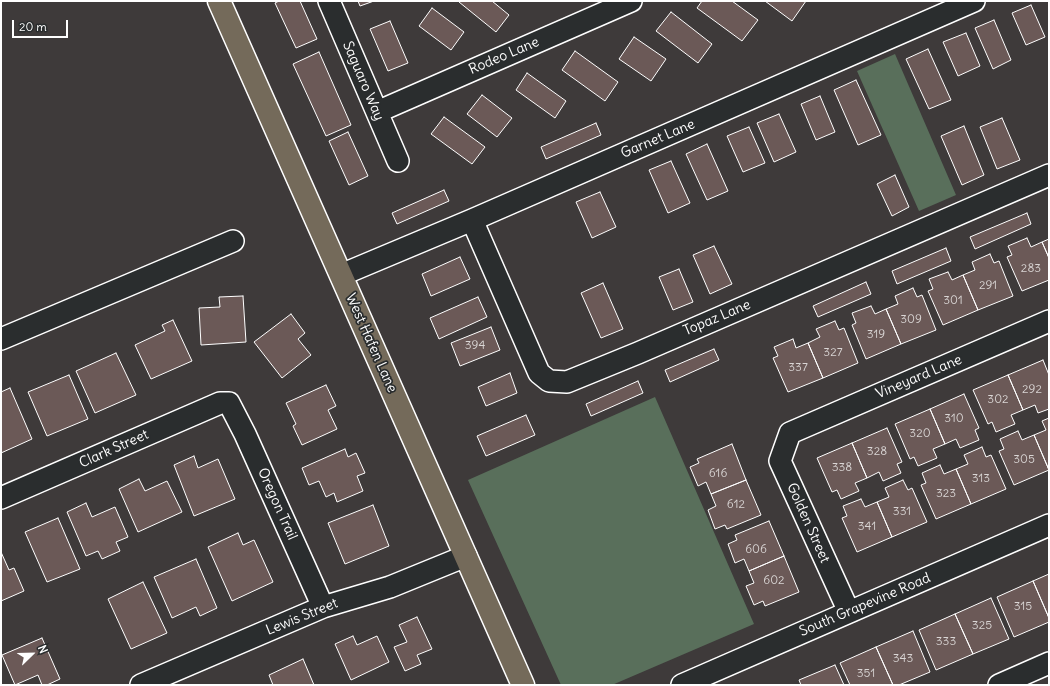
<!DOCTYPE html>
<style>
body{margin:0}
#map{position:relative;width:1050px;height:686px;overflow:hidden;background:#3e3a3a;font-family:Delius,sans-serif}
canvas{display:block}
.frame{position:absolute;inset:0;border:2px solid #fff;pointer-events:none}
.north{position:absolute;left:12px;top:634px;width:40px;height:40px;-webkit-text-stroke:3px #2a2d2e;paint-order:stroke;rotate:67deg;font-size:11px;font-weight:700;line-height:16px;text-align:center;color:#fff}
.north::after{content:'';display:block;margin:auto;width:14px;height:18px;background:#fff;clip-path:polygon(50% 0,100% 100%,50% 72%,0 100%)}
.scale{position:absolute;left:12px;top:20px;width:56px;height:18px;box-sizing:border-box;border:2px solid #fff;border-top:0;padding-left:5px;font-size:12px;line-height:14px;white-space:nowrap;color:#fff;-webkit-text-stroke:3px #2a2d2e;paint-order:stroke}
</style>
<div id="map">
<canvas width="1050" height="686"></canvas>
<div class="frame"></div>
<div class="north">N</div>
<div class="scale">20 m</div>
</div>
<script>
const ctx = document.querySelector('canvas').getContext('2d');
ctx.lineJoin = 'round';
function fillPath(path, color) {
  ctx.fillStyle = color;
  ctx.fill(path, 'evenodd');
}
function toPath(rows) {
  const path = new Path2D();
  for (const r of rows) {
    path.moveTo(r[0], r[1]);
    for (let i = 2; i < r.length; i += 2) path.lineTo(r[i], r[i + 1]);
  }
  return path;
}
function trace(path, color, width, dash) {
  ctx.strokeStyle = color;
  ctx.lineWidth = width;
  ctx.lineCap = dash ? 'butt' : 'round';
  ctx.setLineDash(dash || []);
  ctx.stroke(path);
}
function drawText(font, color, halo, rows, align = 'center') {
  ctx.font = font + ' Delius,sans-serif';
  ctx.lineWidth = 3.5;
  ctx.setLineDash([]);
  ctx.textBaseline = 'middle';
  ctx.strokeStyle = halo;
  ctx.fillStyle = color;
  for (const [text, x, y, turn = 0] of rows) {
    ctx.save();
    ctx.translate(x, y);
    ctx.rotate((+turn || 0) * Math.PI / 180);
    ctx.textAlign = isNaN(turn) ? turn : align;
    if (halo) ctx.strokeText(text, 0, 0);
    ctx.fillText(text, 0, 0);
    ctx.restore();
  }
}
fillPath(toPath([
 [895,54,956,195,919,211,857,71],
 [655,397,754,624,612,685,561,685,468,480]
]), '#596f5b');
const building = toPath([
 [279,1,300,1,317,39,296,48,275,3,279,1],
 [358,1,374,1,360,6,358,1],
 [459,1,492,1,509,15,496,32,459,2,459,1],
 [702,1,732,1,758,20,742,41,697,8,702,1],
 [765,1,806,1,792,21,765,1],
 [1031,5,1045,37,1026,45,1012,13,1031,5],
 [432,8,464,32,451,50,419,26,432,8],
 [671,12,712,44,698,63,656,31,671,12],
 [994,20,1011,60,993,69,975,28,994,20],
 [390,21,408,63,388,71,370,29,390,21],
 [966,33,980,66,958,76,943,42,966,33],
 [634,37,666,59,651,81,619,59,634,37],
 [928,49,951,100,929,109,906,59,928,49],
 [575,51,618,82,605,101,562,70,575,51],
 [319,52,351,125,326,136,293,64,319,52],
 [527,73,566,101,555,118,516,90,527,73],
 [856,80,881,135,858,145,834,90,856,80],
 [482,95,512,118,497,137,467,114,482,95],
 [820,96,835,132,816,140,801,104,820,96],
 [779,114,796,152,774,162,757,123,779,114],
 [444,117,485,147,472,164,431,134,444,117],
 [1002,118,1020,160,997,169,980,127,1002,118],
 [596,123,601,135,546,159,541,147,596,123],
 [964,126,984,175,962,185,941,136,964,126],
 [749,127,765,163,743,172,727,136,749,127],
 [348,132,368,176,349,185,329,141,348,132],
 [707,144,728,191,707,200,686,154,707,144],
 [671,161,690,203,668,213,649,170,671,161],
 [895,175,909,207,892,216,877,184,895,175],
 [444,190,449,201,397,224,392,213,444,190],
 [600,192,616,227,592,238,576,202,600,192],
 [1027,213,1031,224,975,249,970,237,1027,213],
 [1027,238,1031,247,1042,242,1049,258,1049,280,1022,291,1007,257,1012,255,1008,246,1027,238],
 [1049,239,1049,258,1042,242,1049,239],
 [714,246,732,284,710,294,693,255,714,246],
 [946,248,951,261,897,284,892,271,946,248],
 [990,254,994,263,999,261,1013,296,978,310,963,275,975,270,972,262,990,254],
 [460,257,470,279,431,296,422,274,460,257],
 [679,269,693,302,673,310,659,277,679,269],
 [948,272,952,280,963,275,978,310,943,325,928,291,933,289,929,279,948,272],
 [866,282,871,294,818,317,813,306,866,282],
 [603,283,623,329,601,338,581,293,603,283],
 [913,288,917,297,922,295,936,330,901,344,886,309,898,304,895,296,913,288],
 [243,296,246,342,201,345,199,308,220,307,219,297,243,296],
 [478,297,487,317,439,339,430,318,478,297],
 [871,306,875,314,886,309,901,344,866,359,852,325,856,323,852,313,871,306],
 [291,314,305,333,298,339,311,355,282,378,254,342,291,314],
 [173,320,192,361,151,379,135,345,165,331,162,325,173,320],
 [835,321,839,330,844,328,858,363,823,378,808,343,820,337,816,329,835,321],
 [491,327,500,350,460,366,451,343,491,327],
 [793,339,796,348,808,343,823,378,788,392,773,358,778,356,774,347,793,339],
 [714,349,719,360,670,382,665,370,714,349],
 [116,353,136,395,95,413,76,371,116,353],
 [1043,360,1049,375,1049,409,1038,413,1035,405,1023,410,1008,375,1043,360],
 [510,373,517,393,486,406,478,387,510,373],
 [69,375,88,419,47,436,28,392,69,375],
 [1008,375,1023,410,1011,415,1015,424,996,432,992,422,988,424,973,390,1008,375],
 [638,381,643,393,591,416,586,404,638,381],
 [326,385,336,406,328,410,337,429,302,445,293,426,296,424,286,403,326,385],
 [10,388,32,439,1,453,1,392,10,388],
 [964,394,979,428,975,430,979,440,960,448,956,439,945,444,930,409,964,394],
 [930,409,945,444,933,449,937,458,918,466,914,457,910,459,895,424,930,409],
 [526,415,535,435,486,456,477,436,526,415],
 [1049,418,1049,470,1034,435,1046,430,1042,421,1049,418],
 [887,428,902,462,897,464,901,473,883,481,879,472,867,478,852,443,887,428],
 [1018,431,1022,440,1034,435,1049,470,1014,485,999,451,1004,449,1000,439,1018,431],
 [852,443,867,478,855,483,859,491,841,499,837,490,832,492,817,458,852,443],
 [732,444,746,480,711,494,706,482,698,486,690,467,699,463,697,459,732,444],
 [982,447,986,457,991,455,1006,489,971,504,956,469,968,464,964,455,982,447],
 [345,449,348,457,356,453,365,473,357,476,363,491,337,502,334,493,326,497,319,481,309,485,302,468,345,449],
 [194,456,198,468,218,459,235,499,194,516,174,465,194,456],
 [940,465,944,474,956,469,971,504,936,519,921,485,926,483,922,473,940,465],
 [139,479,145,491,167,481,182,512,138,532,119,489,139,479],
 [746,480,761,515,727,529,725,525,715,529,708,510,716,506,711,494,746,480],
 [903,480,908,490,912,488,927,522,892,537,877,502,889,497,885,488,903,480],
 [861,499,865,507,877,502,892,537,857,552,842,518,847,516,843,506,861,499],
 [86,503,92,517,115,507,128,537,116,542,120,551,102,559,98,551,86,556,67,512,86,503],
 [373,505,389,546,345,564,328,523,373,505],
 [58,518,80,569,47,582,25,532,58,518],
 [769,521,784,556,749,571,744,559,735,563,728,544,737,540,735,535,769,521],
 [238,533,243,545,254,540,273,582,232,601,208,547,238,533],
 [1,552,9,570,14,568,24,591,1,601,1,552],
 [784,556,799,592,765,606,763,601,754,605,746,586,754,583,749,571,784,556],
 [196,559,217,608,200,616,196,607,172,618,154,577,196,559],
 [1049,574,1049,618,1033,581,1049,574],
 [1033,581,1049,618,1049,622,1014,637,997,597,1033,581],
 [143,582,167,633,131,649,108,599,143,582],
 [991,598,1009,639,973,654,955,614,991,598],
 [955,614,973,654,936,670,919,630,955,614],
 [417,617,432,649,417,655,421,664,405,671,394,647,407,642,399,625,417,617],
 [913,631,930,672,899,685,893,685,876,647,913,631],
 [353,636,357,645,377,636,389,662,351,680,335,644,353,636],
 [42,638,60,679,47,685,42,685,38,675,15,685,2,655,42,638],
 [876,647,893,685,850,685,840,663,876,647],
 [303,659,314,685,273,685,269,675,303,659],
 [835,665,844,685,801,685,799,680,835,665]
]);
fillPath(building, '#6b5957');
trace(building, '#fff', 1);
const minor = toPath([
 [329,1,398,161],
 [377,112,631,1],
 [472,220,539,373,549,381,567,382,638,353,1049,175],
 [341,275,472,220,974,1],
 [1,339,233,241],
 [1,498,197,413,220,403,229,403,245,434,323,607],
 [849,612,780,461,790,433,1049,321],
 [141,685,323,607,390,587,466,556],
 [682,685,1049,525],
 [999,685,1049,663]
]);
const major = toPath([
 [219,1,523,685]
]);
trace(minor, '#fff', 24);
trace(major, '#fff', 25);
trace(minor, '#2a2d2e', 21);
trace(major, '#746a5a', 22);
drawText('12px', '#dad6d5', null, [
 ["283",1031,269],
 ["291",988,286],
 ["301",953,301],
 ["309",911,320],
 ["319",876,335],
 ["394",475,346],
 ["327",833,353],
 ["337",798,368],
 ["292",1032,390],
 ["302",998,400],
 ["310",954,419],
 ["320",920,434],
 ["328",877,452],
 ["305",1024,460],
 ["338",842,468],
 ["616",718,474],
 ["313",981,479],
 ["323",946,494],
 ["612",736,505],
 ["331",902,512],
 ["341",867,527],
 ["606",756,550],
 ["602",774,581],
 ["315",1023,607],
 ["325",982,626],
 ["333",946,642],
 ["343",903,659],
 ["351",866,674]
]);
drawText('14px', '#fff', '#2a2d2e', [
 ["Rodeo Lane",504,56,-23],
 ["Saguaro Way",363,81,67],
 ["Garnet Lane",658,139,-23],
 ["Topaz Lane",717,318,-23],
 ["West Hafen Lane",371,343,66],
 ["Vineyard Lane",919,377,-23],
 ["Clark Street",114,449,-24],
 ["Oregon Trail",277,504,66],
 ["Golden Street",808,523,66],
 ["South Grapevine Road",865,605,-23],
 ["Lewis Street",302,617,-22]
]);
</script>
